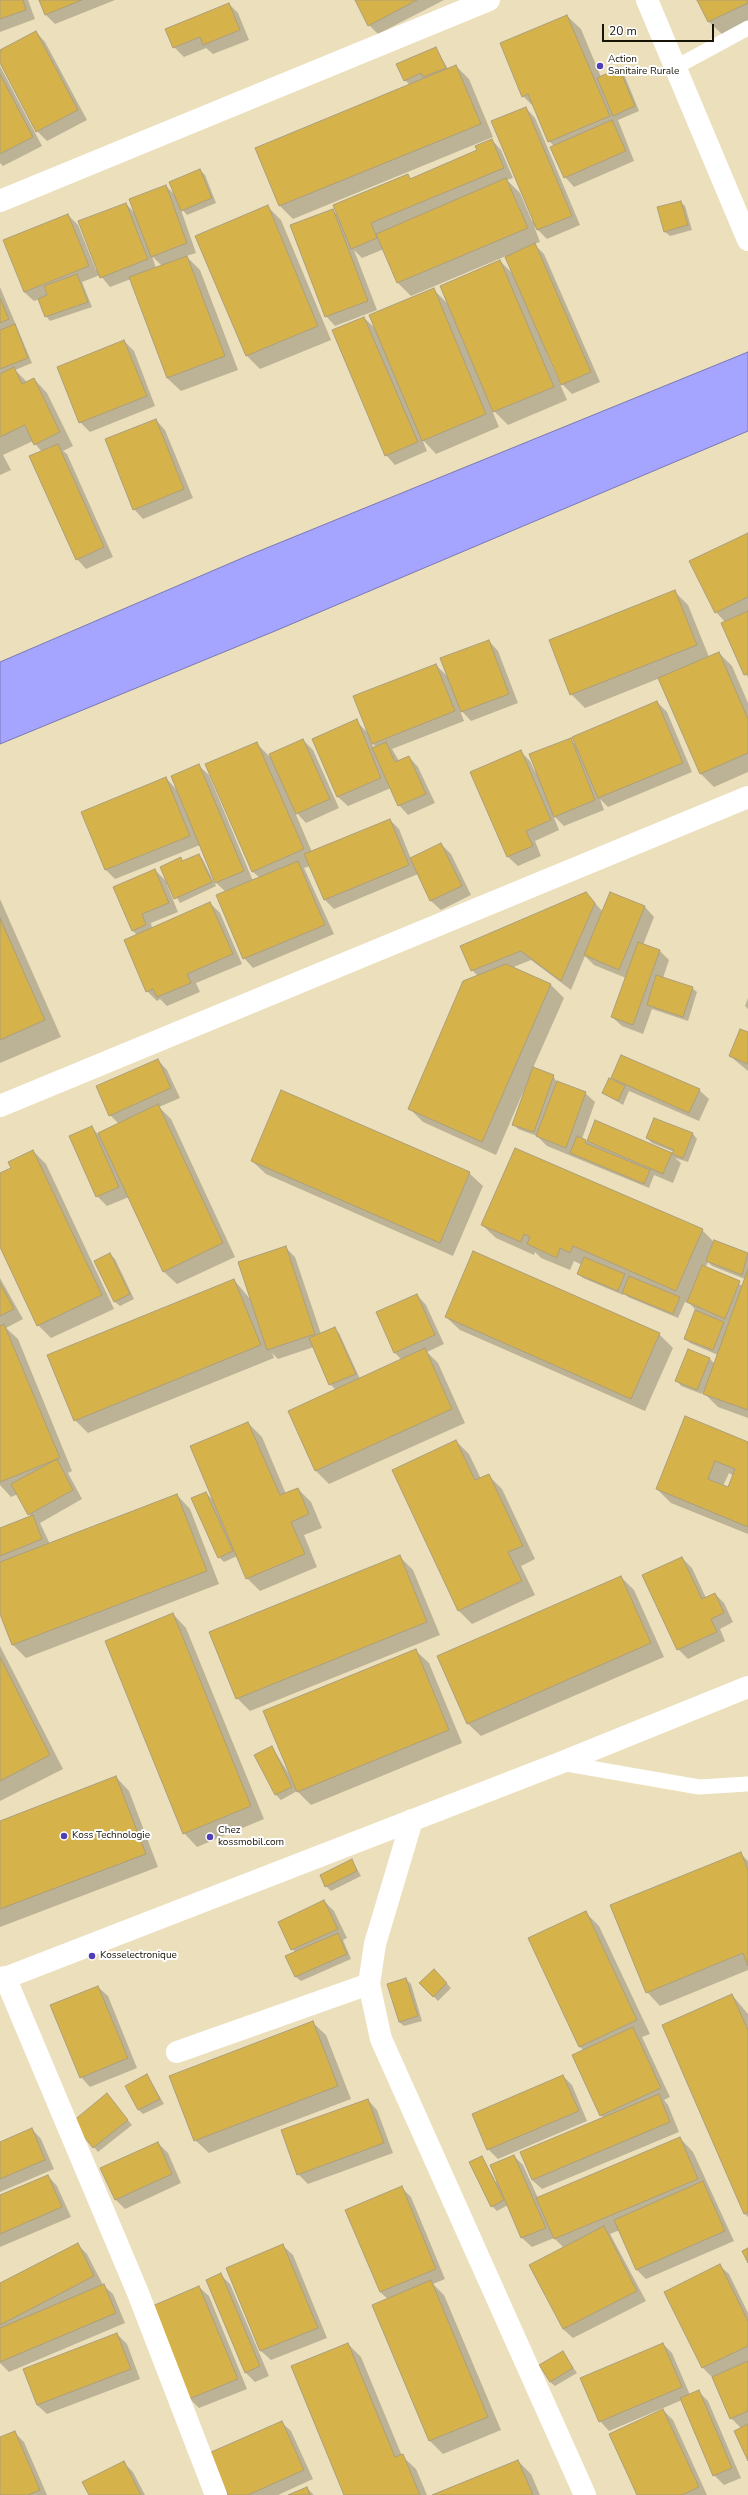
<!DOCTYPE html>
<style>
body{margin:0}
#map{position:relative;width:748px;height:2495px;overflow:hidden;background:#ecdfbb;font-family:"Nunito Sans",sans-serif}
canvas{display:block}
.scale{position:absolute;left:602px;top:24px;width:112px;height:18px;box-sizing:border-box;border:2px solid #171306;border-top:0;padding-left:5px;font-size:12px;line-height:14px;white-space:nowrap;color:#171306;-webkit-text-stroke:3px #fff;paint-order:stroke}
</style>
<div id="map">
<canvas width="748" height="2495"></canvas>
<div class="scale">20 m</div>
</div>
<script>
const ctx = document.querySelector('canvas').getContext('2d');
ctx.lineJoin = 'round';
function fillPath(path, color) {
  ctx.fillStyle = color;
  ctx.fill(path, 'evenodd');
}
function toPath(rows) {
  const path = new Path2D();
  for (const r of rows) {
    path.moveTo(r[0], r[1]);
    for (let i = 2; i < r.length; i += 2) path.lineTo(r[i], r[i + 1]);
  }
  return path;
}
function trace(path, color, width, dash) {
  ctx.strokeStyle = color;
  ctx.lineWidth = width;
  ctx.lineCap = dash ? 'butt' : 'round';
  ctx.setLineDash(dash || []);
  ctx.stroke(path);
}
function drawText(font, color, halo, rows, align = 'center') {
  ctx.font = font + ' "Nunito Sans",sans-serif';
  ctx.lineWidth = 4;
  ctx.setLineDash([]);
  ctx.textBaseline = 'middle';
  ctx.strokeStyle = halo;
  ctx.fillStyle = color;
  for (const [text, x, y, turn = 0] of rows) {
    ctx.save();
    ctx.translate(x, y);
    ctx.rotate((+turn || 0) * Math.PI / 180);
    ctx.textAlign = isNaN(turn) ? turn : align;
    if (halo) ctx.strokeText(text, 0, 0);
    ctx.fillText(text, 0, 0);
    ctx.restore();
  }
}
const water = toPath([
 [748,352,748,431,275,631,0,744,0,662,247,556,748,352]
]);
fillPath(water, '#a5a4ff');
trace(water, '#7a78b4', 1);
fillPath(toPath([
 [0,0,28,0,35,19,0,32],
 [40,0,115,0,55,24,45,14],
 [356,0,444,0,378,34,369,25],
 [698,0,748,0,748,23,723,35,709,22],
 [229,4,238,13,249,40,213,54,206,48,184,57,174,47],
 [567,16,581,29,601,77,619,70,624,74,639,111,618,120,634,161,574,187,565,177,554,146,549,141,535,108,523,96],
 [36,32,45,42,87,120,47,141,37,131,0,61,0,51],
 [436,48,448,69,456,66,469,79,493,137,293,219,280,206,256,148,410,85,405,80],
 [0,66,42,146,3,166,0,163],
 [526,108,535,118,580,225,547,239,534,226,540,242,534,244,544,254,600,382,572,394,562,384,548,351,546,352,567,400,508,425,491,408,499,427,436,454,422,439,427,451,395,465,386,455,364,318,377,330,434,290,448,304,500,261,515,276,506,256,411,296,398,283,384,249,362,258,354,250,377,310,335,326,326,316,333,210,339,217,407,175,411,179,479,151,492,140,501,150,513,178,507,180,520,193,532,221,534,220],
 [200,170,205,175,216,203,187,215,180,207,196,253,186,256,200,270,238,370,181,391,167,378,131,279,110,287,100,275,82,282,92,307,50,321,46,316,39,299,34,301,24,292,68,215,78,225,96,270,126,204,136,214,166,186,177,197],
 [152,256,162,266,156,268],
 [680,202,685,206,692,230,670,236,665,232],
 [268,207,281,220,331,340,260,369,247,356],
 [0,287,32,363,15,370,27,382,34,379,47,393,73,446,63,451,67,454,113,557,86,569,77,559,42,452,33,441,3,455,11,470,0,475],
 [124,341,134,351,155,406,90,432,80,422],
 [156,420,165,430,193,498,143,519,134,509],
 [748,534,748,678,725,622,716,612],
 [675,592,688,605,709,657,719,653,732,666,748,703,748,772,714,787,700,773,660,678,585,708,571,694],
 [489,641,498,651,518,703,471,721,459,708,464,721,392,749,399,761,409,757,418,767,435,803,408,815,399,805,391,788,348,806,338,797,313,739,356,721,368,733,436,665,449,678],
 [371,742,376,747,374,748],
 [657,702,667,712,692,772,608,807,600,799,604,810,564,826,553,815,559,830,535,841,541,856,518,866,508,857,472,772,520,751,530,761,535,772,570,740,577,746],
 [303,740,313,750,339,808,306,823,294,810,312,852,390,820,399,829,411,859,441,844,451,854,471,895,441,910,431,901,418,874,334,909,325,900,310,866,304,868,334,934,253,968,244,958,226,892,214,881,200,845,115,879,106,870,82,812,166,778,177,790,199,766,209,775,253,881,260,878,253,872,207,765,256,743,273,760],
 [199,855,203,860,216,886,180,903,169,884,167,885,178,912,151,923,152,928,210,903,220,913,242,964,196,983,200,992,167,1006,160,999,157,1001,147,991,137,935,133,931,114,887,155,870,167,882,180,859,184,862],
 [586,893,603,912,610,893,645,907,654,917,643,945,660,951,669,960,663,978,692,988,697,992,688,1021,652,1009,643,1034,622,1026,612,1017,626,978,594,965,585,956,571,990,531,960,511,968,551,985,564,998,533,1068,553,1076,557,1082,585,1093,595,1102,582,1139,588,1142,596,1122,673,1155,674,1152,652,1143,647,1138,655,1119,693,1134,697,1139,688,1162,675,1158,681,1163,673,1183,654,1175,649,1188,547,1146,537,1136,518,1129,514,1124,524,1090,496,1155,423,1122,410,1109,478,976,472,970],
 [0,899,61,1037,0,1063],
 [748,998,748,1009,745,1006],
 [748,1033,748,1071,730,1056],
 [158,1060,167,1070,180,1098,159,1107,171,1119,235,1257,177,1284,163,1271,129,1197,107,1206,97,1196,91,1127,98,1134,119,1124,110,1115],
 [612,1078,699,1090,709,1099,699,1121,629,1091,623,1105,603,1093,617,1083],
 [33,1151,46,1164,114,1309,51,1338,38,1325,0,1245,0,1174,12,1168],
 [252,1161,469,1173,483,1186,453,1256,266,1174],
 [482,1225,702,1230,714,1242,748,1254,748,1418,718,1407,703,1392,702,1394,681,1386,677,1381,709,1358,715,1364,718,1355,690,1343,685,1338,696,1310,690,1304,685,1302,678,1318,628,1297,624,1293,623,1295,583,1278,578,1274,582,1265,574,1261,570,1270,541,1258,535,1252,534,1255,496,1238],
 [708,1262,712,1266,745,1279,743,1286,705,1268],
 [286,1248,295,1257,321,1334,335,1329,339,1333,360,1379,402,1360,395,1353,378,1313,417,1295,426,1305,444,1344,427,1352,438,1363,465,1423,329,1484,316,1471,289,1411,336,1390,330,1384,314,1347,278,1359,272,1353,274,1358,88,1433,75,1420,234,1280,251,1300],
 [110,1254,115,1259,134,1299,120,1306,115,1302,95,1261],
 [0,1278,23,1319,6,1328,18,1339,72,1471,68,1473,82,1499,40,1523,50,1544,177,1495,190,1509,219,1584,26,1658,13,1645,0,1611,0,1529,31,1517,18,1494,11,1497,0,1485],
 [446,1317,659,1334,673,1348,645,1411,460,1330],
 [248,1423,262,1437,286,1494,298,1489,311,1502,322,1528,304,1535,317,1567,260,1591,247,1578,237,1556,224,1562,219,1557,206,1493,214,1501],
 [456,1441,469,1454,481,1479,488,1475,502,1489,535,1559,521,1566,535,1595,472,1624,458,1610],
 [748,1443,748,1534,671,1503,657,1489],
 [729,1473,734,1476,728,1489,723,1486],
 [400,1557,413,1570,440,1635,250,1711,237,1698],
 [682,1558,692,1568,706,1598,715,1594,724,1603,733,1622,720,1629,725,1641,688,1659,678,1649],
 [621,1577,634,1590,664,1657,481,1736,467,1723],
 [173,1614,186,1628,264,1819,197,1847,184,1833],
 [0,1646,63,1769,0,1801],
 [415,1650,429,1663,462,1743,311,1805,297,1791,281,1800,276,1795,256,1755,272,1747,294,1782],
 [116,1777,129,1791,158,1867,0,1927,0,1822],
 [740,1853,748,1861,748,1970,660,2006,647,1992],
 [352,1860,361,1876,331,1891,326,1886],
 [324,1901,334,1911,347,1938,343,1940,351,1959,301,1981,296,1977,287,1957,295,1953,279,1922],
 [586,1913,599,1926,650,2034,642,2037,670,2097,664,2100,668,2105,679,2132,542,2189,532,2180,604,2118,601,2115,584,2051,580,2047,529,1938],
 [439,1975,451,1988,438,2001,421,1983],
 [406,1979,411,1984,422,2021,404,2026,399,2022],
 [98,1987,108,1996,137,2068,90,2087,81,2077],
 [732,1995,748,2014,748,2217,744,2213],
 [312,2022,326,2035,351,2099,209,2153,195,2140],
 [147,2075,164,2104,143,2114,138,2109],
 [563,2076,572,2085,587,2121,498,2159,488,2149],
 [107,2095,132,2125,98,2152,94,2147],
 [368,2100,377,2110,393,2153,308,2184,298,2174],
 [32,2129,41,2139,54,2169,0,2192,0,2143],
 [680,2138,693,2152,734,2241,646,2279,636,2269,620,2230,610,2234,646,2301,573,2338,563,2329,564,2248,554,2238,532,2247,522,2238,508,2205,497,2211,492,2206,482,2157,496,2182,514,2156,523,2165,538,2198],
 [158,2143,168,2153,181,2183,125,2209,115,2199],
 [48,2176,57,2186,71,2217,0,2247,0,2196],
 [401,2187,411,2197,445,2279,433,2284,444,2295,501,2430,443,2454,430,2441,388,2299,380,2292],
 [77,2244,87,2254,103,2285,113,2294,125,2323,9,2372,0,2363,0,2284],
 [283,2246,293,2255,327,2338,271,2360,261,2351,228,2269],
 [719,2265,729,2274,748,2313,748,2459,741,2428,731,2418,712,2377,703,2368,665,2292],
 [220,2274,230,2284,269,2376,255,2382,245,2372],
 [199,2287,209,2296,247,2389,199,2408,190,2399],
 [117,2334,127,2344,140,2379,47,2414,37,2405,24,2370],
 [348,2344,361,2357,402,2456,416,2469,427,2495,345,2495],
 [663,2344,672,2353,690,2395,699,2392,708,2401,741,2478,724,2485,714,2475,682,2400,609,2431,600,2421],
 [563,2353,577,2373,555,2386,550,2382],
 [663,2410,673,2420,707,2495,638,2495],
 [281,2422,291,2431,313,2479,278,2495,229,2495],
 [14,2432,24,2442,47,2495,0,2495,0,2438],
 [518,2461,531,2474,540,2495,435,2495],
 [123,2462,133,2472,145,2495,90,2495],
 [307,2488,314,2495,291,2495]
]), '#0003');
const building = toPath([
 [0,0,23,0,26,10,0,19,0,0],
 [39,0,82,0,45,15,39,0],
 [355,0,417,0,368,26,355,0],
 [697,0,748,0,748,3,708,22,697,0],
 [229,3,240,30,203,45,200,37,173,48,165,29,229,3],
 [567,15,610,116,548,142,528,94,522,97,500,43,567,15],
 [36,31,78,110,36,132,0,63,0,50,36,31],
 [436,47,446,68,423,77,421,73,404,81,396,64,436,47],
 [456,65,481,124,279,206,255,148,456,65],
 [619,68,635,106,613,116,597,78,619,68],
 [0,74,33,137,0,154,0,74],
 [526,107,572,216,537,230,491,121,526,107],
 [612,120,626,151,564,178,550,147,612,120],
 [492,139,504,168,371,223,377,238,351,249,333,205,408,174,410,179,477,150,475,146,492,139],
 [200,169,212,198,181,211,169,182,200,169],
 [506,178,528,228,397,283,376,234,506,178],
 [166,185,187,243,151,257,129,199,166,185],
 [681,201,688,225,664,232,657,207,681,201],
 [126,203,148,259,100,278,78,221,126,203],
 [268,205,318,326,246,356,195,236,268,205],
 [333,209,368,301,325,317,290,225,333,209],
 [68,214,89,266,24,292,3,240,68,214],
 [535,243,591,372,561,385,505,257,535,243],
 [187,256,225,356,167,378,129,277,187,256],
 [500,260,554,387,493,412,440,286,500,260],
 [77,274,88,302,45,317,38,299,47,295,44,286,77,274],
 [434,288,486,414,422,441,369,315,434,288],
 [0,298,9,319,0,323,0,298],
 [364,317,418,442,385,456,332,330,364,317],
 [15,324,28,358,0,369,0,330,15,324],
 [124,340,147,396,79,423,57,367,124,340],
 [14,367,22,384,34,378,60,432,34,445,25,425,0,437,0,374,14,367],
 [156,419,184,489,133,510,105,439,156,419],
 [58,444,104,547,76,560,29,456,58,444],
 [748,533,748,597,715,613,689,561,748,533],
 [675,590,697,645,570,695,549,640,675,590],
 [748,611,748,674,744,675,721,623,748,611],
 [489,640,509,694,461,712,440,658,489,640],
 [719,652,748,719,748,753,700,774,658,678,719,652],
 [436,664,455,711,372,744,353,696,436,664],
 [657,701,683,763,598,798,572,737,657,701],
 [357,719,381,778,337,797,312,739,357,719],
 [571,738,595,800,554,817,529,754,571,738],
 [303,739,330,799,296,814,269,754,303,739],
 [257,742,304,849,252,872,205,764,257,742],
 [386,742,395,762,409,756,426,794,398,806,372,748,386,742],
 [521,750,551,820,526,831,533,846,507,857,470,772,521,750],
 [199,764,244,871,215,883,171,776,199,764],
 [166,777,190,836,105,870,81,812,166,777],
 [390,819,409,865,324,900,304,854,390,819],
 [441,843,462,886,430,901,410,858,441,843],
 [199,854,212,882,174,899,160,867,181,857,182,861,199,854],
 [298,861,325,925,243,959,216,895,298,861],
 [155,869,169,903,142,914,146,925,132,931,113,887,155,869],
 [586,892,595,903,561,981,521,951,471,971,460,946,586,892],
 [610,892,645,906,619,970,584,955,610,892],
 [210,902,233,954,187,974,191,983,157,997,153,989,146,992,124,940,210,902],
 [0,918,45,1020,0,1040,0,918],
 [638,942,660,950,633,1025,611,1017,638,942],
 [506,964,551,984,482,1142,408,1109,463,981,506,964],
 [656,975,693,987,683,1017,647,1005,656,975],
 [740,1029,748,1032,748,1064,729,1056,740,1029],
 [621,1055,700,1089,689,1113,611,1078,621,1055],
 [158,1059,171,1088,109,1116,96,1086,158,1059],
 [533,1067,554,1075,534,1132,512,1125,533,1067],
 [609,1078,625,1086,618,1101,602,1093,609,1078],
 [557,1081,586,1092,566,1148,536,1136,557,1081],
 [281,1090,470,1172,440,1243,251,1161,281,1090],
 [158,1104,223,1243,163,1272,98,1133,158,1104],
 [654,1118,693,1133,683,1158,672,1154,674,1150,646,1138,654,1118],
 [595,1120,672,1153,663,1174,587,1141,595,1120],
 [92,1126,119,1187,96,1197,69,1136,92,1126],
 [577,1136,586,1140,585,1143,650,1170,644,1184,570,1153,577,1136],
 [515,1148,703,1229,676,1291,573,1246,570,1253,560,1248,557,1258,527,1244,530,1237,524,1234,521,1242,481,1225,515,1148],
 [33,1150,102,1295,37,1326,0,1247,0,1173,11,1168,8,1162,33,1150],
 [714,1240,748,1253,742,1275,706,1261,714,1240],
 [286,1246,315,1334,267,1350,238,1262,286,1246],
 [473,1251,660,1333,631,1399,445,1317,473,1251],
 [110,1253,130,1294,114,1302,94,1261,110,1253],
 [584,1257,625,1274,618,1291,577,1274,584,1257],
 [702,1265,740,1281,725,1319,687,1302,702,1265],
 [748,1269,748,1410,703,1394,748,1269],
 [629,1276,680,1297,673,1314,622,1293,629,1276],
 [234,1279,261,1345,74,1421,47,1355,234,1279],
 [0,1283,14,1309,0,1316,0,1283],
 [417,1294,435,1335,394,1353,376,1312,417,1294],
 [695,1310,724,1322,713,1350,684,1339,695,1310],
 [4,1324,60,1458,0,1482,0,1326,4,1324],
 [335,1327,356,1374,329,1385,309,1338,335,1327],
 [425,1348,452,1409,315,1471,288,1411,425,1348],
 [688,1349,710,1358,697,1390,675,1381,688,1349],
 [685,1416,748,1442,748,1527,656,1489,685,1416],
 [715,1461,735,1469,728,1487,708,1479,715,1461],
 [248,1422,280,1495,298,1488,309,1514,291,1522,305,1554,246,1579,190,1446,248,1422],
 [456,1440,475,1480,489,1474,523,1546,508,1552,522,1581,458,1611,392,1470,456,1440],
 [57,1459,73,1490,28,1515,11,1484,57,1459],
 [206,1492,233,1551,218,1558,191,1498,206,1492],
 [177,1494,207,1571,12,1645,0,1614,0,1562,177,1494],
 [33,1515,42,1539,0,1556,0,1528,33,1515],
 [400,1555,427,1622,236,1699,209,1632,400,1555],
 [682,1557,702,1599,715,1593,724,1613,711,1619,717,1632,677,1650,642,1575,682,1557],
 [621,1576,651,1643,467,1724,437,1656,621,1576],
 [173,1613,251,1806,183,1834,105,1641,173,1613],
 [416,1649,449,1730,297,1792,263,1711,416,1649],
 [0,1657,50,1755,0,1781,0,1657],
 [272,1746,292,1787,275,1795,254,1755,272,1746],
 [116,1776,146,1854,0,1909,0,1821,116,1776],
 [741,1852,748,1870,748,1966,743,1953,646,1993,610,1905,741,1852],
 [352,1859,357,1871,325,1887,320,1875,352,1859],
 [324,1900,338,1929,291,1950,278,1922,324,1900],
 [586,1911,637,2020,579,2047,528,1938,586,1911],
 [338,1933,347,1954,295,1977,285,1956,338,1933],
 [434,1969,447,1983,433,1997,419,1983,434,1969],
 [406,1978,418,2016,399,2022,387,1984,406,1978],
 [98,1986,128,2058,80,2078,50,2005,98,1986],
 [732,1994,748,2030,748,2212,744,2214,662,2025,732,1994],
 [313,2021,338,2086,194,2141,169,2076,313,2021],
 [633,2027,661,2088,600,2116,572,2055,633,2027],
 [147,2074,160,2099,138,2110,125,2086,147,2074],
 [563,2075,579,2111,487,2150,472,2114,563,2075],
 [107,2093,128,2120,93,2148,72,2122,107,2093],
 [659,2094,670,2122,532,2180,520,2152,659,2094],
 [368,2099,384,2143,297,2175,281,2130,368,2099],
 [32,2128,45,2160,0,2179,0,2142,32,2128],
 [680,2137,698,2179,554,2239,536,2198,680,2137],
 [158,2142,172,2174,115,2200,100,2168,158,2142],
 [514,2155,546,2228,521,2238,490,2165,514,2155],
 [482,2156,504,2200,491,2207,469,2162,482,2156],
 [48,2175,62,2207,0,2234,0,2195,48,2175],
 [703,2181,725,2231,636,2270,614,2220,703,2181],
 [402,2186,436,2269,380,2292,345,2210,402,2186],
 [604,2226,637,2291,563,2329,529,2265,604,2226],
 [78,2243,94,2276,0,2325,0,2283,78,2243],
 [283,2244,318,2328,260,2351,226,2268,283,2244],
 [748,2248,748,2263,742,2251,748,2248],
 [720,2264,748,2321,748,2346,702,2368,664,2292,720,2264],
 [221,2273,260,2366,245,2373,206,2280,221,2273],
 [431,2280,488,2417,429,2441,372,2305,431,2280],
 [104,2284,116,2313,0,2362,0,2328,104,2284],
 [199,2286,238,2379,189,2399,150,2307,199,2286],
 [117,2333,131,2369,37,2405,23,2369,117,2333],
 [348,2343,395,2457,403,2454,420,2495,344,2495,291,2366,348,2343],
 [663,2343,682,2387,599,2422,580,2378,663,2343],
 [563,2351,573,2368,550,2382,539,2365,563,2351],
 [748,2361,748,2411,730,2419,712,2377,748,2361],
 [699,2390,732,2468,713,2476,680,2398,699,2390],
 [663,2409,699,2487,682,2495,637,2495,609,2434,663,2409],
 [282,2421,304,2470,248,2495,228,2495,209,2453,282,2421],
 [748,2424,748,2461,734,2431,748,2424],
 [15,2431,40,2490,28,2495,0,2495,0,2437,15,2431],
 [518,2460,533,2495,432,2495,518,2460],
 [124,2461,141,2495,89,2495,82,2482,124,2461],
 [307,2487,310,2495,288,2495,307,2487]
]);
fillPath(building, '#d6b24a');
trace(building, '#ab9e7c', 1);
trace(toPath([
 [676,67,748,28],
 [561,1763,699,1787,748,1784]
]), '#fff', 15);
trace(toPath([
 [0,201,489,0],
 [0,1106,748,797],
 [412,1820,375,1944,369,1984,381,2039,585,2495],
 [5,1977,138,2293,216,2495],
 [0,1980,560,1763,748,1687],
 [177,2052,369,1984]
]), '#fff', 22);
trace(toPath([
 [647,0,748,240]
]), '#fff', 22);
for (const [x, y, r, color] of [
 [600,66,4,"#4f3eb6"],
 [64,1836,4,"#4f3eb6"],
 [210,1837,4,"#4f3eb6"],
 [92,1956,4,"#4f3eb6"]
]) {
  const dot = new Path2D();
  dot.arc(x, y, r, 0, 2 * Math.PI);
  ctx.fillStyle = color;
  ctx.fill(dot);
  trace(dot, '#fff', 1.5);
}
drawText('10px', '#171306', '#fff', [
 ["Action",608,60],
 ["Sanitaire Rurale",608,72],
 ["Chez",218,1831],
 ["kossmobil.com",218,1843],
 ["Koss Technologie",72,1836],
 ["Kosselectronique",100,1956]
], 'left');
</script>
